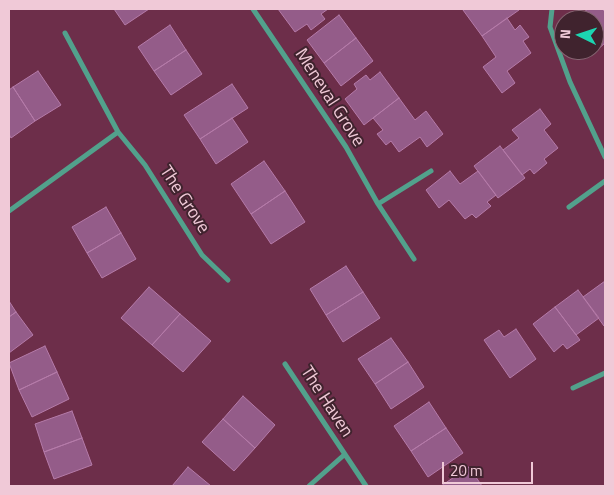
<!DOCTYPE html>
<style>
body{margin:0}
#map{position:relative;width:614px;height:495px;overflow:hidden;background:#6d2e4a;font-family:"Titillium Web",sans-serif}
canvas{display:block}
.frame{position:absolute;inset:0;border:10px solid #f0c9d7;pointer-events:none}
.north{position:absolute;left:554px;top:10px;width:50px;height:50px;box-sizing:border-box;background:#40232e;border:1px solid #866572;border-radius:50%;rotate:274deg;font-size:14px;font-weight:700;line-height:20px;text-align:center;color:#f0c9d7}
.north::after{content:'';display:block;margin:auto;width:18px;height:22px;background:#1cd5b1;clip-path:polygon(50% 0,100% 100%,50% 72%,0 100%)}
.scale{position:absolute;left:442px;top:462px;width:91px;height:22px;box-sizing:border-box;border:2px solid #f0c9d7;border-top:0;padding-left:6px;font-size:15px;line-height:18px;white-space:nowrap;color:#f0c9d7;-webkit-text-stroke:4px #40232e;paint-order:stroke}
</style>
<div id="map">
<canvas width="614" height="495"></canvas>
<div class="frame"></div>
<div class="north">N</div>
<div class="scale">20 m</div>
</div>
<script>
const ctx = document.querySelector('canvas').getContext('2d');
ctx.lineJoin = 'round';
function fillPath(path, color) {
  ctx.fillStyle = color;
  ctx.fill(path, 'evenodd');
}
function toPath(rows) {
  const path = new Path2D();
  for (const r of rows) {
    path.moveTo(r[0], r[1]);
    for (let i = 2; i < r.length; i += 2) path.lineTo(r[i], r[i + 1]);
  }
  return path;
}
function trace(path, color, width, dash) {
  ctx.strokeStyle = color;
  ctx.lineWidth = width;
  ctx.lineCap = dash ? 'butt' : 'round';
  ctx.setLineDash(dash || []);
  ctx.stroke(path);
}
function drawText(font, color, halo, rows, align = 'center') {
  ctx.font = font + ' "Titillium Web",sans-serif';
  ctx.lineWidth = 4;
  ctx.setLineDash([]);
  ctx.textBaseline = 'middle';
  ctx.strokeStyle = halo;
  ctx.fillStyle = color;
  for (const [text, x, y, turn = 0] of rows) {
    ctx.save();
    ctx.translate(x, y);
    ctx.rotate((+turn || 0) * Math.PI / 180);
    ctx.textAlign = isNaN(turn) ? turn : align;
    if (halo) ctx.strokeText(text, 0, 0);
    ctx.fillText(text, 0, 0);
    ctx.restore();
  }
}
const building = toPath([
 [114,9,149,9,125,25,114,9],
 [278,9,328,9,321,14,325,19,311,30,307,24,295,32,278,9],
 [465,9,518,9,519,10,482,36,463,10,465,9],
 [588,9,602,9,605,12,605,43,596,51,594,48,594,20,573,20,588,9],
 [339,15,356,38,324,63,307,40,339,15],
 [507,18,515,30,520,25,529,37,523,41,531,53,507,71,515,83,502,93,483,67,496,57,482,36,507,18],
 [170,25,186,50,154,71,138,47,170,25],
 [356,38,373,61,341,86,324,63,356,38],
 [186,50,202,74,171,95,154,71,186,50],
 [38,71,61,105,35,121,13,87,38,71],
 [380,72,399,98,364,125,345,99,357,89,354,84,366,75,370,80,380,72],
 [232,84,248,108,200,139,184,115,232,84],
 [13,87,35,121,11,138,9,134,9,90,13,87],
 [399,98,415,120,426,111,443,134,427,147,420,137,399,152,391,141,386,145,377,134,383,130,373,118,399,98],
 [540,109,551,124,544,130,558,148,544,159,547,163,534,174,530,169,522,175,503,150,519,138,512,130,540,109],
 [232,118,248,142,216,164,200,139,232,118],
 [500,146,525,178,498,198,474,166,500,146],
 [264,161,285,191,251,214,231,184,264,161],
 [450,171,460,184,478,171,496,195,487,202,491,206,476,218,472,214,465,219,449,200,439,208,426,190,450,171],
 [285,191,305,222,271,244,251,214,285,191],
 [106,207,121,233,87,253,72,227,106,207],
 [121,233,136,259,102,278,87,253,121,233],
 [346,266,363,292,326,315,310,289,346,266],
 [605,281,605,325,604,326,583,297,605,281],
 [149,287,180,314,152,345,121,318,149,287],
 [578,290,599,318,576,335,555,307,578,290],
 [363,292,380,318,343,342,326,315,363,292],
 [9,301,16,312,9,317,9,301],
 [555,307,580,340,567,349,563,344,554,352,533,324,555,307],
 [16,312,33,335,9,353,9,317,16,312],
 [180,314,211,341,183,372,152,345,180,314],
 [516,329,536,359,510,378,484,340,499,330,504,337,516,329],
 [391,338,408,362,375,384,358,359,391,338],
 [45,346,57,372,19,390,9,363,45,346],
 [408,362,424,387,391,409,375,384,408,362],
 [57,372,69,399,32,417,19,390,57,372],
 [243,396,275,425,255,448,223,419,243,396],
 [429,402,446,428,411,451,394,426,429,402],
 [72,411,82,438,44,452,35,424,72,411],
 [223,419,255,448,234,471,202,442,223,419],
 [446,428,463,453,428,477,411,451,446,428],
 [82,438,92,465,54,479,44,452,82,438],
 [188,467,211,486,172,486,188,467],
 [469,467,482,486,441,486,469,467]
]);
fillPath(building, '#945c89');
trace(building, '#b57ba9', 1);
trace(toPath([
 [253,9,346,147,378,204,414,259],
 [552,9,550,27,570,82,605,157],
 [65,33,118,132],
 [378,204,431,171],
 [569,207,605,181],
 [9,211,118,132,145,165,202,255,228,280],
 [285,364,366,486],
 [573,388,605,373],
 [309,486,344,455]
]), '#52a18c', 5);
drawText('18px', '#f0c9d7', '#40232e', [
 ["Meneval Grove",329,98,57],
 ["The Grove",184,200,57],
 ["The Haven",326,402,57]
]);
</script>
